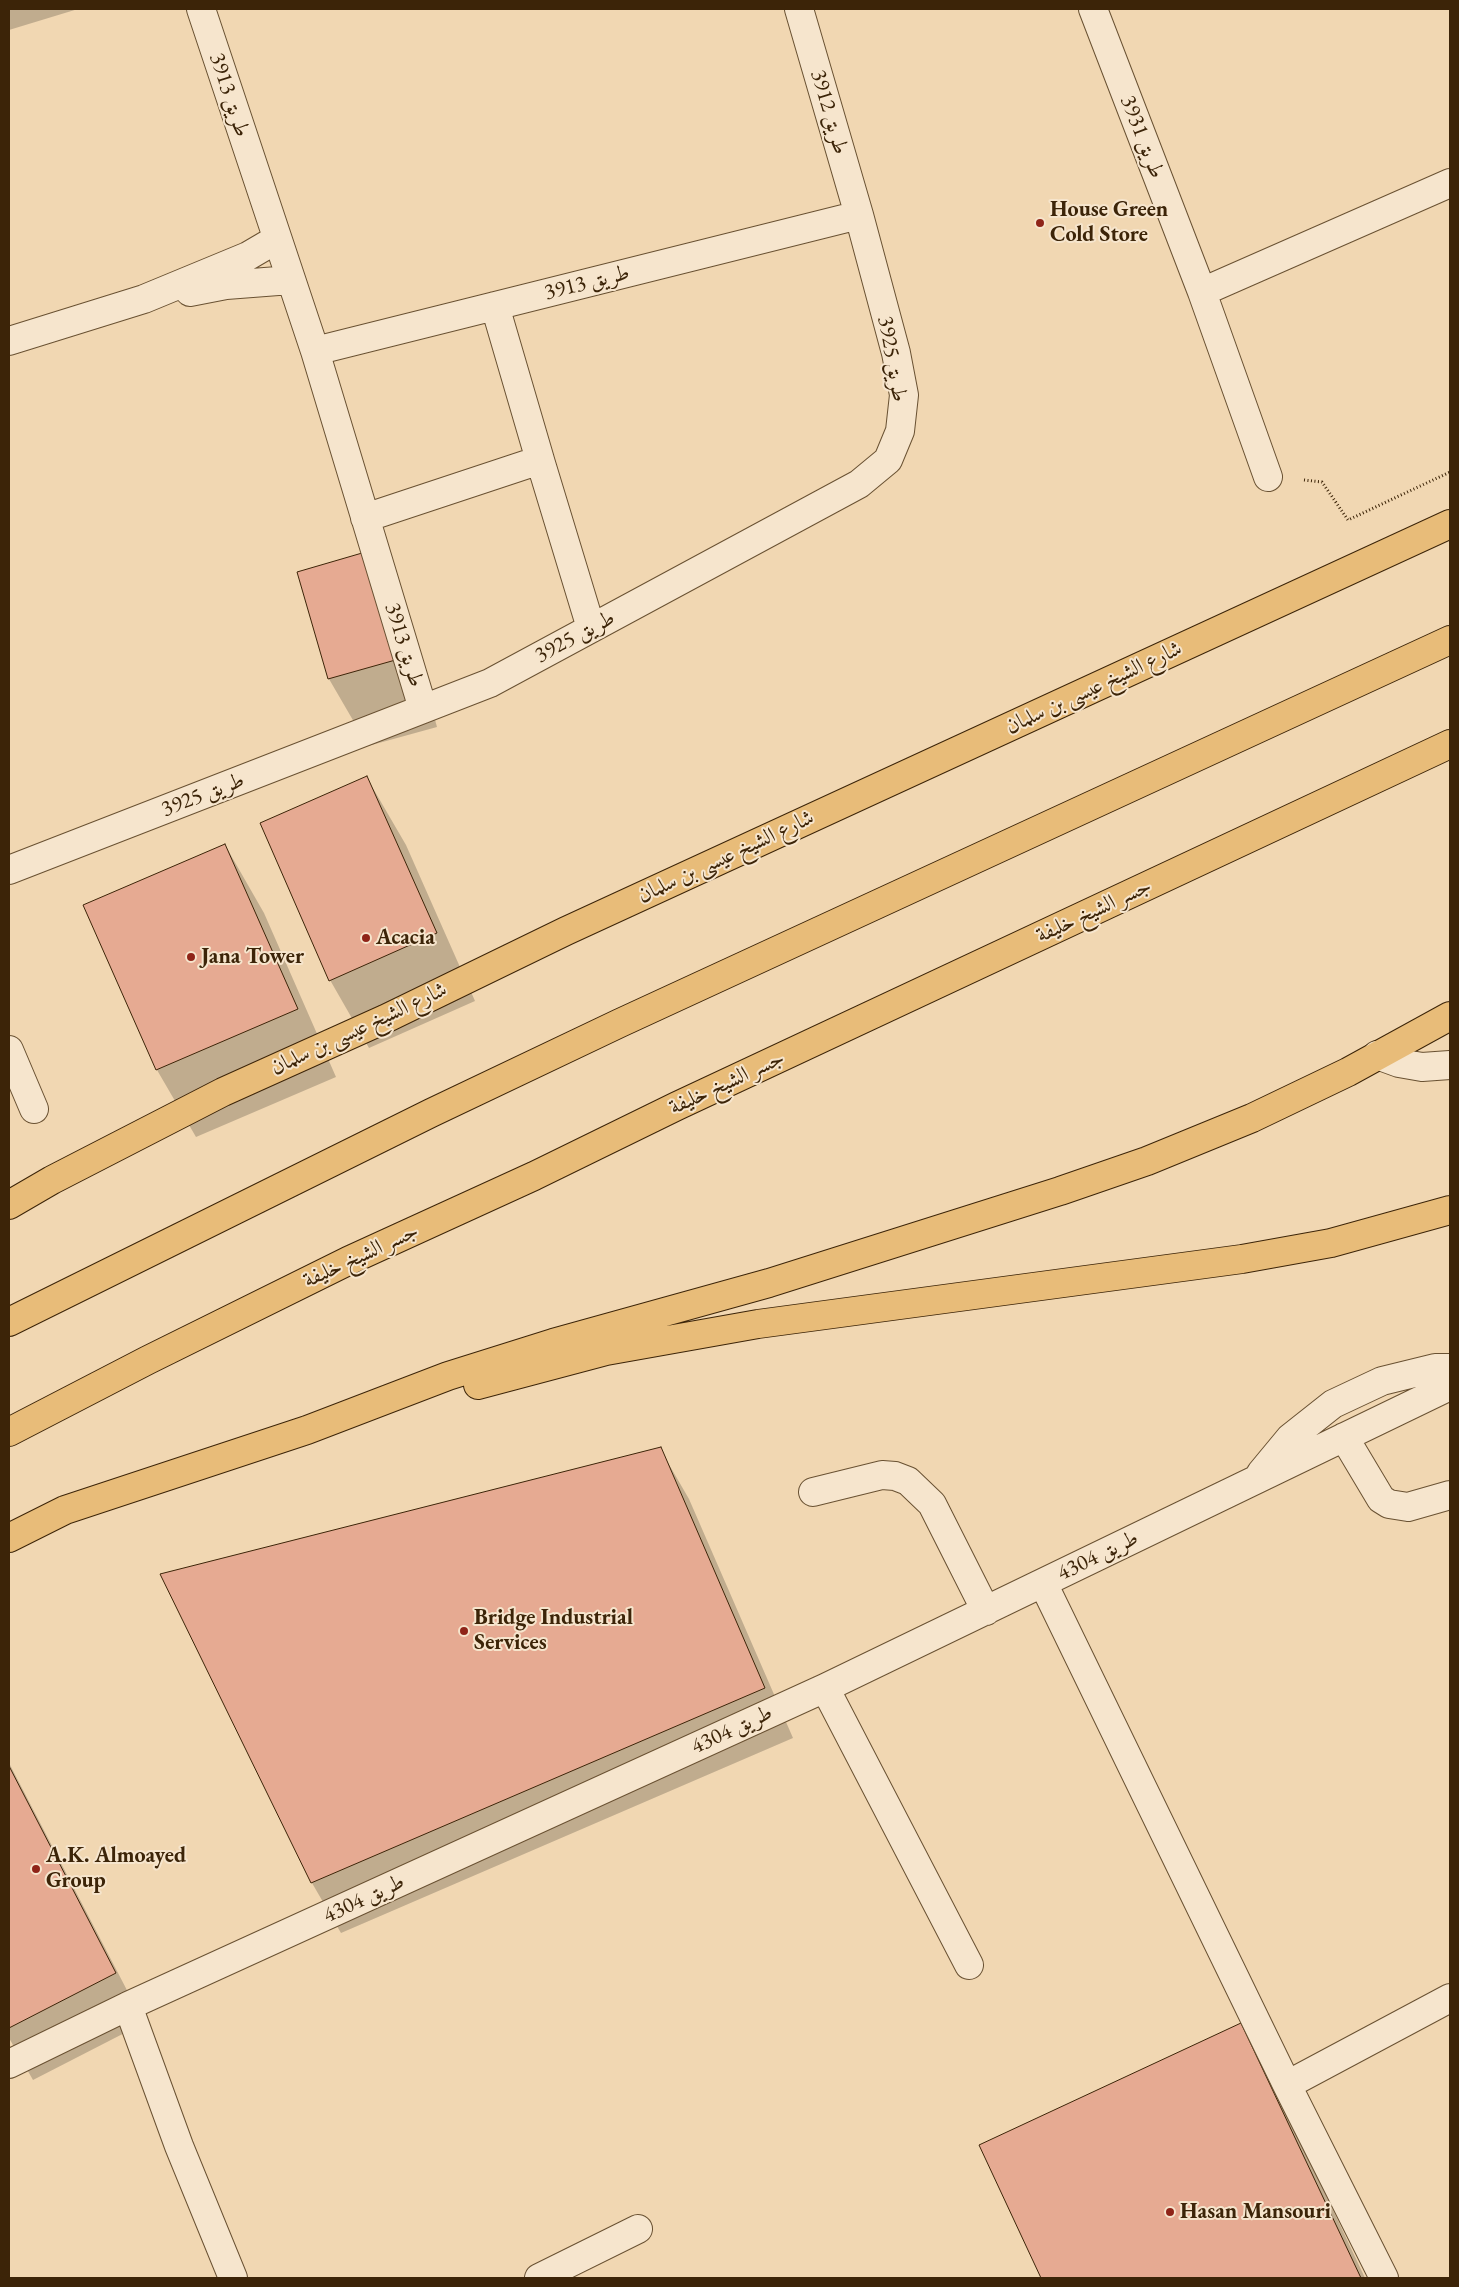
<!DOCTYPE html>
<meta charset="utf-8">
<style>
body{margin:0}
#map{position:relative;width:1459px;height:2287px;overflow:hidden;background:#f1d7b2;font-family:"EB Garamond",serif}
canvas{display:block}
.frame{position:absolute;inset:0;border:10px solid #3c2408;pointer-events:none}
</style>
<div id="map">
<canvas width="1459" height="2287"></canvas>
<div class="frame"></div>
</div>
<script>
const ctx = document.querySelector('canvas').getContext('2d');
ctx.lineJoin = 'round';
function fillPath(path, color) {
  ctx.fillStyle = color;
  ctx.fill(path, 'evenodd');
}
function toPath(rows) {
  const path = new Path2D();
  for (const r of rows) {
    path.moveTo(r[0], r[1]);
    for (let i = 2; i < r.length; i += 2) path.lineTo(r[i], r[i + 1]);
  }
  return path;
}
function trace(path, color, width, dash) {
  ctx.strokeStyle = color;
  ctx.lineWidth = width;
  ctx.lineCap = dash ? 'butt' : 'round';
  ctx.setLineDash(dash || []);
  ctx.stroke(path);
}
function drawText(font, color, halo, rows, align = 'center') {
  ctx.font = font + ' "EB Garamond",Amiri,serif';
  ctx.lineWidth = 4;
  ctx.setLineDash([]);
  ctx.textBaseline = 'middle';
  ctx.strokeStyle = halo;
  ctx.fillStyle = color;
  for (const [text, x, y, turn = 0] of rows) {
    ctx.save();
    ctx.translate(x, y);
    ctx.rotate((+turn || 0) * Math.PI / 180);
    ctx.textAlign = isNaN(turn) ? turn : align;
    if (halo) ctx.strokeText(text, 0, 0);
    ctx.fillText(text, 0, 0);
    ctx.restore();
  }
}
fillPath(toPath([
 [9,9,78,9,9,30],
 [299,573,408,620,437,727,368,746,329,679],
 [367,778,406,845,475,1001,369,1048,330,980],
 [225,845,264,913,336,1077,196,1137,157,1070,85,906],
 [660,1449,689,1499,793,1738,341,1933,312,1883,162,1575],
 [9,1763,144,2023,33,2080,9,2038],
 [1240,2025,1269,2074,1365,2278,1043,2278,980,2146]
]), '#0003');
const building = toPath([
 [369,551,399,659,328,679,297,572,369,551],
 [367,776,437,933,329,981,260,823,367,776],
 [225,844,298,1009,156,1070,83,905,225,844],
 [661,1447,765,1688,311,1883,160,1574,661,1447],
 [9,1766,116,1973,9,2028,9,1766],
 [1241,2023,1361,2278,1041,2278,979,2145,1241,2023]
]);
fillPath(building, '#e6aa92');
trace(building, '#3c2408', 1);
const minor = toPath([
 [201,9,315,351,423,709],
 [1093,9,1202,292,1268,477],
 [190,292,226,285,291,280],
 [1202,292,1450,183],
 [495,306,540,460],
 [9,341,144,299,248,256,277,239],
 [315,351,859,215],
 [365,518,540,460,591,628],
 [9,870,490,683,859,484,888,460,900,431,904,395,896,353,859,215,799,9],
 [9,1050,34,1109],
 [1377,1055,1399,1063,1422,1067,1450,1065],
 [1344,1437,1381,1499,1389,1504,1408,1507,1450,1495],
 [1261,1473,1290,1438,1333,1404,1382,1381,1435,1368,1450,1368],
 [813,1492,882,1475,895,1476,908,1481,932,1504,986,1611],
 [1043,1583,1287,2085,1384,2278],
 [825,1688,969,1965],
 [128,2006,179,2146,233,2278],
 [9,2064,128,2006,825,1688,1450,1386],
 [1287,2085,1450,1998],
 [539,2278,638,2229]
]);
const highway = toPath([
 [9,1205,52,1180,223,1092,385,1019,566,931,1450,524],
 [9,1322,431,1113,620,1023,1450,640],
 [478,1385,606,1351,758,1324,1242,1259,1331,1243,1450,1210],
 [9,1432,148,1360,348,1261,534,1176,677,1106,1450,744],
 [9,1538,65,1510,307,1430,448,1376,553,1343,769,1283,1060,1191,1147,1161,1252,1118,1348,1072,1450,1016]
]);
trace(minor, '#695132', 30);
trace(highway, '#3c2408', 30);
trace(toPath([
 [1304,480,1322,482,1348,520,1450,472]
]), '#3c2408', 3, [1, 2.5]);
trace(minor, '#f6e5cd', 28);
trace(highway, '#e8bc79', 28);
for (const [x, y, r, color] of [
 [1040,223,5,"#8f2418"],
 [366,938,5,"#8f2418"],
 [191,957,5,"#8f2418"],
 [464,1631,5,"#8f2418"],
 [36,1869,5,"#8f2418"],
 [1170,2212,5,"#8f2418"]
]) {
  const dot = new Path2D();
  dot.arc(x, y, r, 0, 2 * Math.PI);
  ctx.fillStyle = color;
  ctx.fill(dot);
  trace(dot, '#f6e5cd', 2);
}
drawText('22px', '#3c2408', '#f6e5cd', [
 ["طريق 3913",229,95,72],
 ["طريق 3912",829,112,74],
 ["طريق 3931",1142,137,69],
 ["طريق 3913",587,283,-14],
 ["طريق 3925",892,359,80],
 ["طريق 3925",575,637,-28],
 ["طريق 3913",404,645,73],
 ["شارع الشيخ عيسى بن سلمان",1094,688,-25],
 ["طريق 3925",203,795,-21],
 ["شارع الشيخ عيسى بن سلمان",726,857,-25],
 ["جسر الشيخ خليفة",1094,911,-25],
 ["شارع الشيخ عيسى بن سلمان",359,1029,-25],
 ["جسر الشيخ خليفة",727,1083,-25],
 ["جسر الشيخ خليفة",361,1256,-25],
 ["طريق 4304",1098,1556,-26],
 ["طريق 4304",732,1730,-25],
 ["طريق 4304",364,1899,-25]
]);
drawText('bold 22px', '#3c2408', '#f6e5cd', [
 ["House Green",1050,210],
 ["Cold Store",1050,235],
 ["Acacia",376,938],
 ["Jana Tower",201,957],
 ["Bridge Industrial",474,1618],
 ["Services",474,1643],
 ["A.K. Almoayed",46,1856],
 ["Group",46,1881],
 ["Hasan Mansouri",1180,2212]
], 'left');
</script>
